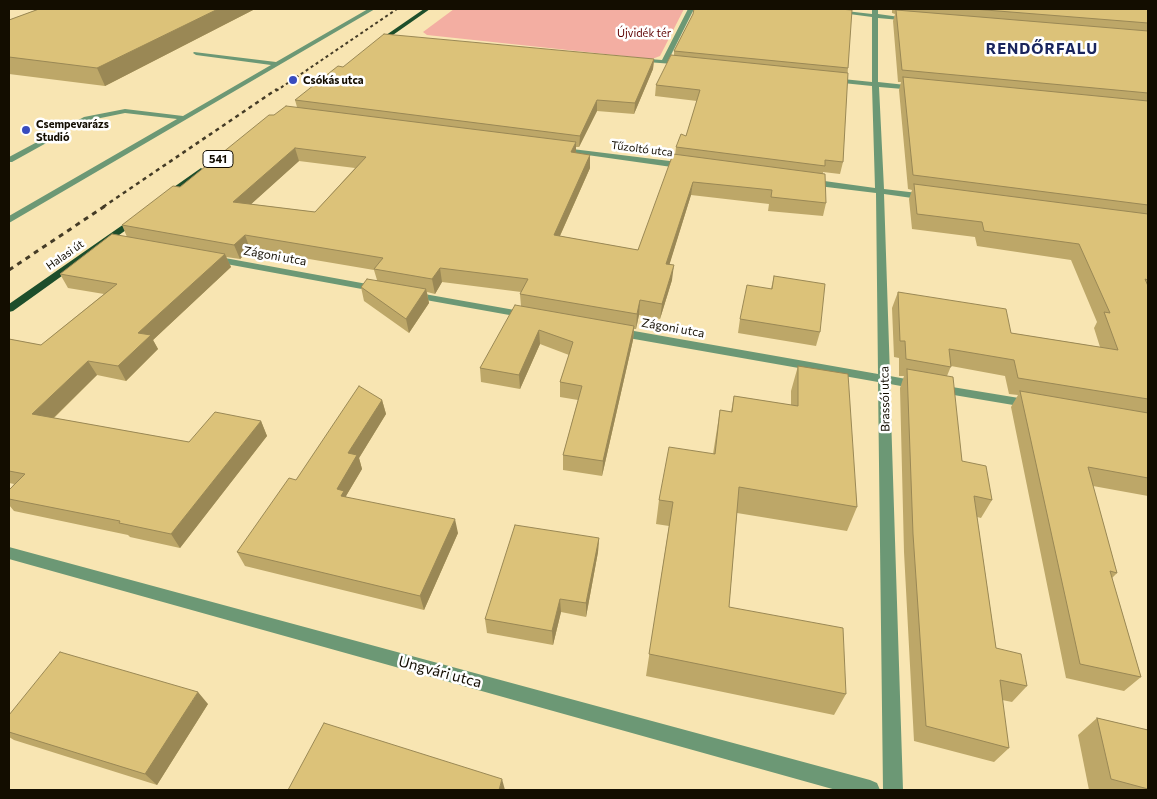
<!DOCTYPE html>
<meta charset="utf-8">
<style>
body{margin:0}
#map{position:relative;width:1157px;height:799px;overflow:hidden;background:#f8e5b2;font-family:Commissioner,sans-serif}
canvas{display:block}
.frame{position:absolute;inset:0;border:10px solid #130d00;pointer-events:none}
</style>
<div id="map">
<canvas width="1157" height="799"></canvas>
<div class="frame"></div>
</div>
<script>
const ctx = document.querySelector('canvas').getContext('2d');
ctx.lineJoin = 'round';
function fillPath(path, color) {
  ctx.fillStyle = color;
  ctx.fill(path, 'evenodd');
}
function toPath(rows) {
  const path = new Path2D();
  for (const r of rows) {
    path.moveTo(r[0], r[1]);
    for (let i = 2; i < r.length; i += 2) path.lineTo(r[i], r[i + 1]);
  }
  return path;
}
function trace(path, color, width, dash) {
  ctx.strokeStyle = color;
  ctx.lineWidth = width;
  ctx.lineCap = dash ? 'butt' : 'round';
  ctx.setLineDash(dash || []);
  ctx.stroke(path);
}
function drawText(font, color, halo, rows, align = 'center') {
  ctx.font = font + ' Commissioner,sans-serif';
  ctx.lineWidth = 5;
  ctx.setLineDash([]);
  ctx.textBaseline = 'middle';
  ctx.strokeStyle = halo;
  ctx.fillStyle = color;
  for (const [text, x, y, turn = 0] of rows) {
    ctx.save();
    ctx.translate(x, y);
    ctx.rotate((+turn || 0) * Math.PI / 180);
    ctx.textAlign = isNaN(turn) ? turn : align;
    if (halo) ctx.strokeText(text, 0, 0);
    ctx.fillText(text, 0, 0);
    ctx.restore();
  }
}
fillPath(toPath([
 [454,9,684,9,660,56,652,59,427,35,423,32]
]), '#f3aea2');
fillPath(toPath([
 [368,9,375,9,9,223,9,216,177,119,125,113,86,121,12,162,9,162,9,157,84,117,125,109,183,116,271,65,196,55,193,53,194,52,276,62,368,9],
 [688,9,694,9,668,61,686,63,686,65,634,61,634,59,636,58,662,60,688,9],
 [872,9,878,9,878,14,914,19,911,21,878,18,878,82,915,86,919,88,915,90,879,87,884,189,926,194,930,197,926,200,884,194,890,376,917,381,923,385,917,389,890,384,903,790,883,790,878,382,617,336,611,332,617,328,878,374,876,193,810,185,806,182,810,179,875,188,872,86,833,82,830,80,833,78,872,82,872,17,834,12,837,10,872,14,872,9],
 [556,147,686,163,690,166,686,169,559,151,556,151,556,147],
 [214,256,378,286,383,289,378,292,210,261,209,259,214,256],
 [413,292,526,312,532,315,526,318,409,297,408,295,409,293,413,292],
 [940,385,1031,400,1037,404,1031,408,936,392,934,389,936,386,940,385],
 [9,547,870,780,877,783,880,790,836,790,9,559,9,547]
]), '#6c9875');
fillPath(toPath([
 [424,9,430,9,380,44,376,44,376,42,424,9],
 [201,168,205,171,204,173,170,198,164,198,164,194,201,168],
 [137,215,140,216,140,220,13,311,9,312,9,304,137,215]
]), '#1d4e2b');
trace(toPath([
 [276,91,397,9]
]), '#443b26', 2, [3, 3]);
trace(toPath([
 [103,207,277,89]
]), '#443b26', 2.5, [4, 4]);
trace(toPath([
 [9,270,105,206]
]), '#443b26', 3, [5, 5]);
fillPath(toPath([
 [39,9,255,9,105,86,9,74,9,20],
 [694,9,851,9,843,162,840,174,823,172,826,203,823,216,768,211,769,204,691,195,669,265,672,280,660,319,639,315,636,329,634,329,633,340,602,476,563,470,563,455,578,400,560,397,560,382,569,355,540,344,520,389,481,382,480,368,521,306,520,294,521,292,442,282,435,294,427,292,429,303,409,333,364,301,361,287,377,280,374,270,250,249,240,259,226,257,231,267,153,340,158,349,126,381,97,375,54,418,189,442,261,421,267,436,180,548,130,537,128,535,14,511,9,505,9,490,14,484,9,483,9,339,41,345,104,294,68,288,60,274,127,237,122,225,180,187,274,115,297,107,295,100,343,67,654,59,653,69,634,114,597,111,579,147,576,147,576,153,590,155,590,168,560,236,638,250,675,155,676,147,686,136,697,101,655,96,656,85,674,55,674,51,693,14],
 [299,161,355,168,315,212,251,204],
 [892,9,1148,9,1148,496,1093,486,1117,573,1112,578,1141,677,1124,691,1066,678,1011,407,1018,395,1009,394,1005,376,951,366,947,376,962,461,992,500,981,518,977,517,996,648,1027,686,1012,702,1002,700,1009,748,994,762,914,741,904,552,900,388,904,376,899,376,899,358,894,357,892,308,898,292,1011,333,1100,347,1094,328,1097,322,1071,260,977,246,975,237,912,229,909,199,912,190,908,189,899,90,901,82,898,82,893,21,895,14,892,13],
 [774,276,820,332,816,346,738,333,740,319,771,289],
 [798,366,857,507,847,531,737,513,729,607,846,694,834,715,646,676,669,526,656,524,659,500,713,454,720,410,731,412,734,396,791,405,791,391],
 [382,400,386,414,359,458,362,469,346,496,346,497,458,533,424,610,245,566,237,552,296,480],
 [599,538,598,552,586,617,561,612,553,645,487,633,485,619],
 [208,704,157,785,14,740,9,737,9,715],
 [1097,718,1148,730,1148,790,1089,790,1078,735]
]), '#bda768');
fillPath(toPath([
 [218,9,255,9,105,86,97,68],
 [654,59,653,69,634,114,635,103],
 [597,100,597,111,579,147,580,136],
 [576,142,576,155,571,152],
 [295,148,299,161,238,216,233,202],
 [590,155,590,168,554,249,554,235],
 [693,182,691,195,665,279,666,264],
 [245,235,250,249,240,259,234,245],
 [225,254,231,267,153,340,158,349,126,381,118,366,138,333],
 [674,265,672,280,660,319,662,304],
 [440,268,442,282,435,294,432,279],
 [426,289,429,303,409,333,406,319],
 [640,300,639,315,636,329,637,314],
 [634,326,633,340,602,476,603,461],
 [539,330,540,344,520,389,519,375],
 [88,361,97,375,43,428,32,414],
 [382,400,386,414,359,458,362,469,346,496,349,505,343,502,337,489,348,453],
 [261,421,267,436,180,548,171,534],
 [455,519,458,533,424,610,420,596],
 [599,538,598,552,586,617,586,603],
 [560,599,561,612,553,645,552,631],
 [198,692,208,704,157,785,145,774],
 [502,779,505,790,499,790]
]), '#9a8855');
const building = toPath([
 [39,9,218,9,97,68,9,57,9,20,39,9],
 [694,9,839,9,852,10,848,68,674,51,693,14,694,9],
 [973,9,1148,9,1148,23,973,9],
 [896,10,1148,31,1148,93,902,70,896,10],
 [384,34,654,59,635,103,597,100,580,136,295,100,338,66,343,67,384,34],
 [671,55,848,73,843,162,825,160,825,166,676,147,681,134,686,136,700,90,656,85,671,55],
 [903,77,1148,101,1148,205,913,175,903,77],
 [286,106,576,142,571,152,590,155,554,235,638,250,673,154,825,174,826,203,771,197,772,190,693,182,666,264,674,265,662,304,640,300,637,314,520,294,528,279,440,268,432,279,374,269,383,258,245,235,234,245,122,225,173,186,180,187,269,115,274,115,286,106],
 [295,148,366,157,315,212,233,202,295,148],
 [914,184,1148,214,1148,280,1145,279,1148,286,1148,399,1018,378,1014,360,949,349,951,367,906,359,905,341,900,341,898,292,1006,309,1011,333,1118,350,1104,312,1110,313,1079,244,984,231,982,222,917,214,914,184],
 [112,234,225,254,138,333,151,335,118,366,88,361,32,414,189,442,215,412,261,421,171,534,119,523,120,521,9,499,9,490,25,474,9,471,9,339,41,345,117,284,60,274,112,234],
 [774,276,825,284,820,332,740,319,747,285,772,289,774,276],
 [367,279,426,289,406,319,361,287,367,279],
 [515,305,634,326,603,461,563,455,582,386,560,382,573,342,539,330,519,375,480,368,515,305],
 [798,366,848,374,857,507,739,487,729,607,843,628,846,694,649,654,673,502,659,500,669,447,715,454,720,410,732,412,734,396,798,406,798,366],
 [907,369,953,377,962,461,986,466,992,500,974,496,996,648,1021,654,1027,686,1000,680,1009,748,926,726,913,534,907,369],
 [359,386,382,400,348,453,357,455,337,489,344,491,341,496,455,519,420,596,237,552,289,478,296,480,359,386],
 [1020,391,1148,413,1148,478,1088,467,1117,573,1110,571,1141,677,1080,664,1020,391],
 [515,525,599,538,586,603,560,599,552,631,485,619,515,525],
 [60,652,198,692,145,774,9,732,9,715,60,652],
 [1097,718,1148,730,1148,789,1111,779,1097,718],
 [324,723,502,779,499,790,288,790,324,723]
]);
fillPath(building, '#dcc279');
trace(building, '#9a8855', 1);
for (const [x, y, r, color] of [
 [293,80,5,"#384cbf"],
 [26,130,5,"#384cbf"]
]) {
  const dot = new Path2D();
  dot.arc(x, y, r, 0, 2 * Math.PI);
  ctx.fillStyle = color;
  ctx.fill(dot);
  trace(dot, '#fff', 2);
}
drawText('11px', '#5f0000', '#fff', [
 ["Újvidék tér",644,33]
]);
drawText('bold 11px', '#130d00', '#fff', [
 ["Csókás utca",303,80],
 ["Csempevarázs",36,124],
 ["Studió",36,137]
], 'left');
drawText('11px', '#130d00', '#fff', [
 ["Tűzoltó utca",642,149,7],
 ["Halasi út",65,255,-35]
]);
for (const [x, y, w] of [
 [218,159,30]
]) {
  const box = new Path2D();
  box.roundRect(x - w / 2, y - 8.5, w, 17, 4);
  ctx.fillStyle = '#fff';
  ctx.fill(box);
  trace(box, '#130d00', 1);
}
drawText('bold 11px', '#130d00', null, [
 ["541",218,159]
]);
drawText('12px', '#130d00', '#fff', [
 ["Zágoni utca",275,256,10],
 ["Zágoni utca",673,328,10],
 ["Brassói utca",885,399,-91]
]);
ctx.letterSpacing = '1px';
drawText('bold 15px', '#1a255d', '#fff', [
 ["RENDŐRFALU",1042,49]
]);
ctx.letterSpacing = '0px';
drawText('15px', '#130d00', '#fff', [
 ["Ungvári utca",440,672,15]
]);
</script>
